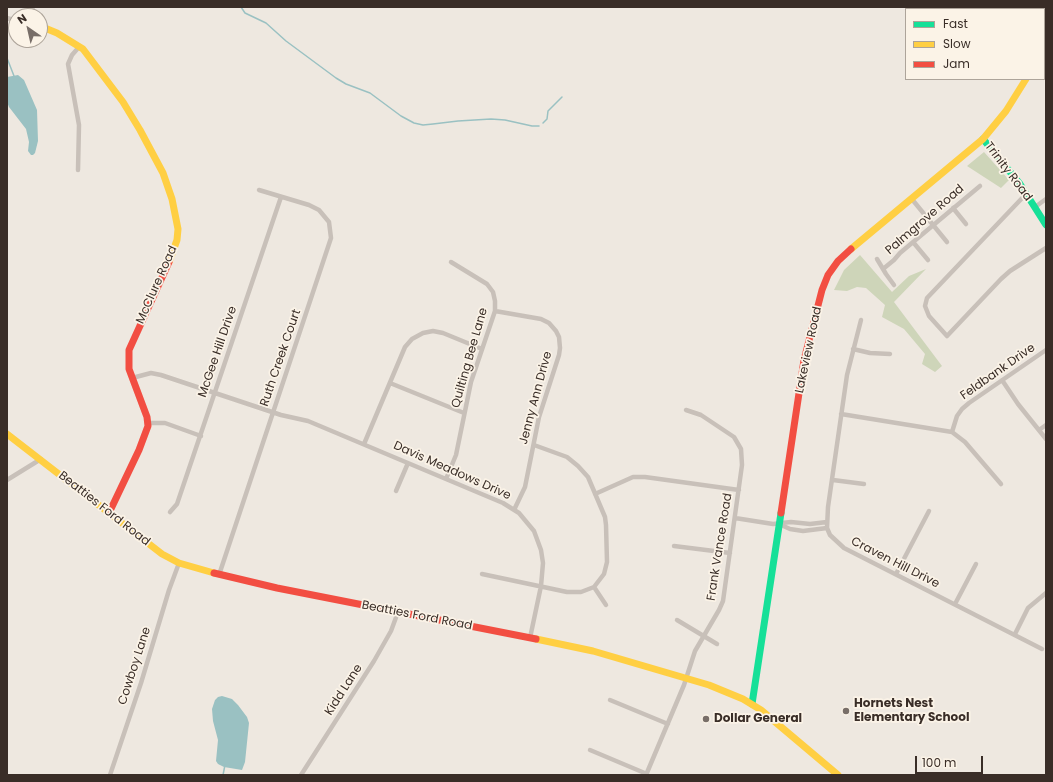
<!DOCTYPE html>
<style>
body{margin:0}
#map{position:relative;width:1053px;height:782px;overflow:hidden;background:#eee8e0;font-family:Poppins,sans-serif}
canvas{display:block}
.frame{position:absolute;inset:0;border:8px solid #392d27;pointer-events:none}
.legend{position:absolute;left:905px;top:8px;width:140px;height:72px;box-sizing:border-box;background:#fbf3e7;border:1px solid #ada49a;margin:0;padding:5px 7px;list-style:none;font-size:12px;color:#392d27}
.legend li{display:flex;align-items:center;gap:8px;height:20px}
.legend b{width:20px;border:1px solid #ada49a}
.north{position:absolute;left:8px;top:8px;width:40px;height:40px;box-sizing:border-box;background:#fbf3e7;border:1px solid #ada49a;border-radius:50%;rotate:326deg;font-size:11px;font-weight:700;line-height:16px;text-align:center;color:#392d27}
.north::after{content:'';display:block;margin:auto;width:14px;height:18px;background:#786e68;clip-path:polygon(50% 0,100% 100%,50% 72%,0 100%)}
.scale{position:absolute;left:915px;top:756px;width:68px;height:18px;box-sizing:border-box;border:2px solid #392d27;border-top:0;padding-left:5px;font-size:12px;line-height:14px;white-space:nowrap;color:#392d27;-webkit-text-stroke:3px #fbf3e7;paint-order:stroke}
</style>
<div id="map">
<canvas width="1053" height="782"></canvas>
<div class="frame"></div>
<ul class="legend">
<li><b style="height:5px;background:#16e098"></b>Fast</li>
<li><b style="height:5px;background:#ffcf43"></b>Slow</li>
<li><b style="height:5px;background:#f24e42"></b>Jam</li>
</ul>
<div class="north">N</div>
<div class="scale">100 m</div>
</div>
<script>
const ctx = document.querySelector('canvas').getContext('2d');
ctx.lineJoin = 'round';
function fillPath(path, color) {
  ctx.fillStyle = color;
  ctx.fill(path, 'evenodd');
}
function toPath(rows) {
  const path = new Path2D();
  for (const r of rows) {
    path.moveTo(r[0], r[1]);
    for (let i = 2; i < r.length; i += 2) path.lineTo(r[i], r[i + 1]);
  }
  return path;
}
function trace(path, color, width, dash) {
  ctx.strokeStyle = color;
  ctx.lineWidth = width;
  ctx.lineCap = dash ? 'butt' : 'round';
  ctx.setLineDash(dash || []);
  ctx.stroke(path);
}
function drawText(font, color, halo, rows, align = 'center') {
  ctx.font = font + ' Poppins,sans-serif';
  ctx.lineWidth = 3.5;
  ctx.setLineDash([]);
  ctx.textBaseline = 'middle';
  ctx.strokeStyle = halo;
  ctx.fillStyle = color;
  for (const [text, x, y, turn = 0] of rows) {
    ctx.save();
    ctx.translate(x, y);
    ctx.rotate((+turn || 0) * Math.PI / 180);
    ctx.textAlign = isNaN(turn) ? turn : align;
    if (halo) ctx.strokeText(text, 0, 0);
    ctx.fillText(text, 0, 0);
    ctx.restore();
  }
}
fillPath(toPath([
 [984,152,1009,180,1001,188,967,166],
 [860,255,892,292,909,276,926,269,894,302,942,366,935,372,922,364,925,354,904,329,882,317,885,305,866,288,857,287,847,291,834,290,844,270]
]), '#ced5b9');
fillPath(toPath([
 [18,75,24,80,37,110,38,141,35,153,33,155,31,155,28,151,29,142,26,129,9,107,7,102,7,77],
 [222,696,232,699,238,705,247,717,249,723,245,762,242,770,224,767,218,764,216,761,218,740,213,721,212,709,215,700,218,697]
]), '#9ac1c2');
trace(toPath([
 [241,7,245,13,266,23,286,41,336,78,346,84,370,93,401,116,414,123,423,125,433,124,458,121,491,119,505,120,532,126,539,126],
 [7,58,14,76],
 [543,123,547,119,548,111,562,97],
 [223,775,225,765]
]), '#9ac1c2', 1.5);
trace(toPath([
 [954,9,955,7],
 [29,16,33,7],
 [7,18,16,21],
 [78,170,79,125,68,64,72,55,79,47],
 [1026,194,927,298,925,306,929,316,947,336,1001,279,1010,271,1046,248],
 [911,198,947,242],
 [1035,207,1046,199],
 [953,208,966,224],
 [913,242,928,260],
 [877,259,886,274,894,285],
 [883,269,894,260,900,253,980,186],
 [495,311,541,319,549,323,556,331,559,337,560,348,559,355,539,417,525,487,514,510],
 [861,320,847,375,828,507,827,528,830,535,844,548,1042,649],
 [853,349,870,353,890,354],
 [132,378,151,373,161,375,281,415,308,421,503,503,519,513,534,531,541,550,543,563,541,586,530,638],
 [1002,380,1018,404,1046,439],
 [390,383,464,413],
 [841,414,952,432,965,442,1001,484],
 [148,423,165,423,201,436],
 [1039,430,1046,425],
 [952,432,957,416,962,409,969,403,1046,350],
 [364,444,405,347,412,339,423,333,433,331,443,333,482,349],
 [446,479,456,455,471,382,495,311,495,301,493,292,487,284,451,262],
 [7,480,41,459],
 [833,480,864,484],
 [396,491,408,463],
 [595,494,633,477,645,477,739,490],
 [170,512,177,504,281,197],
 [735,518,773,524,791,522,810,524,827,522],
 [779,524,790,529,803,531,827,528],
 [674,546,730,553],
 [482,574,567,592,581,592,594,587,604,574,607,562,606,525,605,517,588,477,578,466,567,457,534,445],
 [896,574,929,511],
 [219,575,331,238,329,222,319,210,309,205,259,190],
 [594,587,606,605],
 [955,604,976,564],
 [677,620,717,644],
 [1015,634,1028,608,1046,593],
 [610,700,668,724],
 [590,750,647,774],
 [110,775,141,683,169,590,179,563],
 [301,775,374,661,391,631,398,612],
 [646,775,684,685,695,651,719,610,723,601,742,465,741,449,734,437,701,415,686,410]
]), '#c8c0b9', 4.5);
trace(toPath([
 [983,139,1020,184,1046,225],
 [752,704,781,513]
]), '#16e098', 7);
trace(toPath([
 [40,26,57,33,83,49,123,102,140,130,163,173,172,199,178,229,177,240,169,262],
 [851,249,983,139,1006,111,1026,79],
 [7,434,162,554,179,563,214,573],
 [536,639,593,651,709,685,743,699,761,710,838,775]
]), '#ffcf43', 7);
trace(toPath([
 [1044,41,1046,37],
 [109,513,139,450,148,426,147,417,129,369,129,350,169,262],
 [781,513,804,360,822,290,828,275,838,261,851,249],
 [214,573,277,588,536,639]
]), '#f24e42', 7);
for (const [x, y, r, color] of [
 [846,711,4,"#786e68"],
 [706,719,4,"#786e68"]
]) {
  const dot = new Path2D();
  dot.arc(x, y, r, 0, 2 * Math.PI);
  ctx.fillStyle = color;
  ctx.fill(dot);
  trace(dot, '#fbf3e7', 1.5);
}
drawText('12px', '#392d27', '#fbf3e7', [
 ["Trinity Road",1008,172,53],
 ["Palmgrove Road",925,220,-41],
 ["McClure Road",157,285,-66],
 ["Lakeview Road",809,350,-78],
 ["McGee Hill Drive",218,352,-71],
 ["Ruth Creek Court",281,358,-71],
 ["Quilting Bee Lane",470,358,-74],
 ["Feldbank Drive",998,372,-35],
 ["Jenny Ann Drive",536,398,-75],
 ["Davis Meadows Drive",452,471,24],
 ["Beatties Ford Road",104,509,38],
 ["Frank Vance Road",720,547,-81],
 ["Craven Hill Drive",895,563,27],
 ["Beatties Ford Road",417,616,11],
 ["Cowboy Lane",135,666,-72],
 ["Kidd Lane",344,690,-57]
]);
drawText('bold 12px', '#392d27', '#fbf3e7', [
 ["Hornets Nest",854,704],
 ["Elementary School",854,718],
 ["Dollar General",714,719]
], 'left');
</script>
